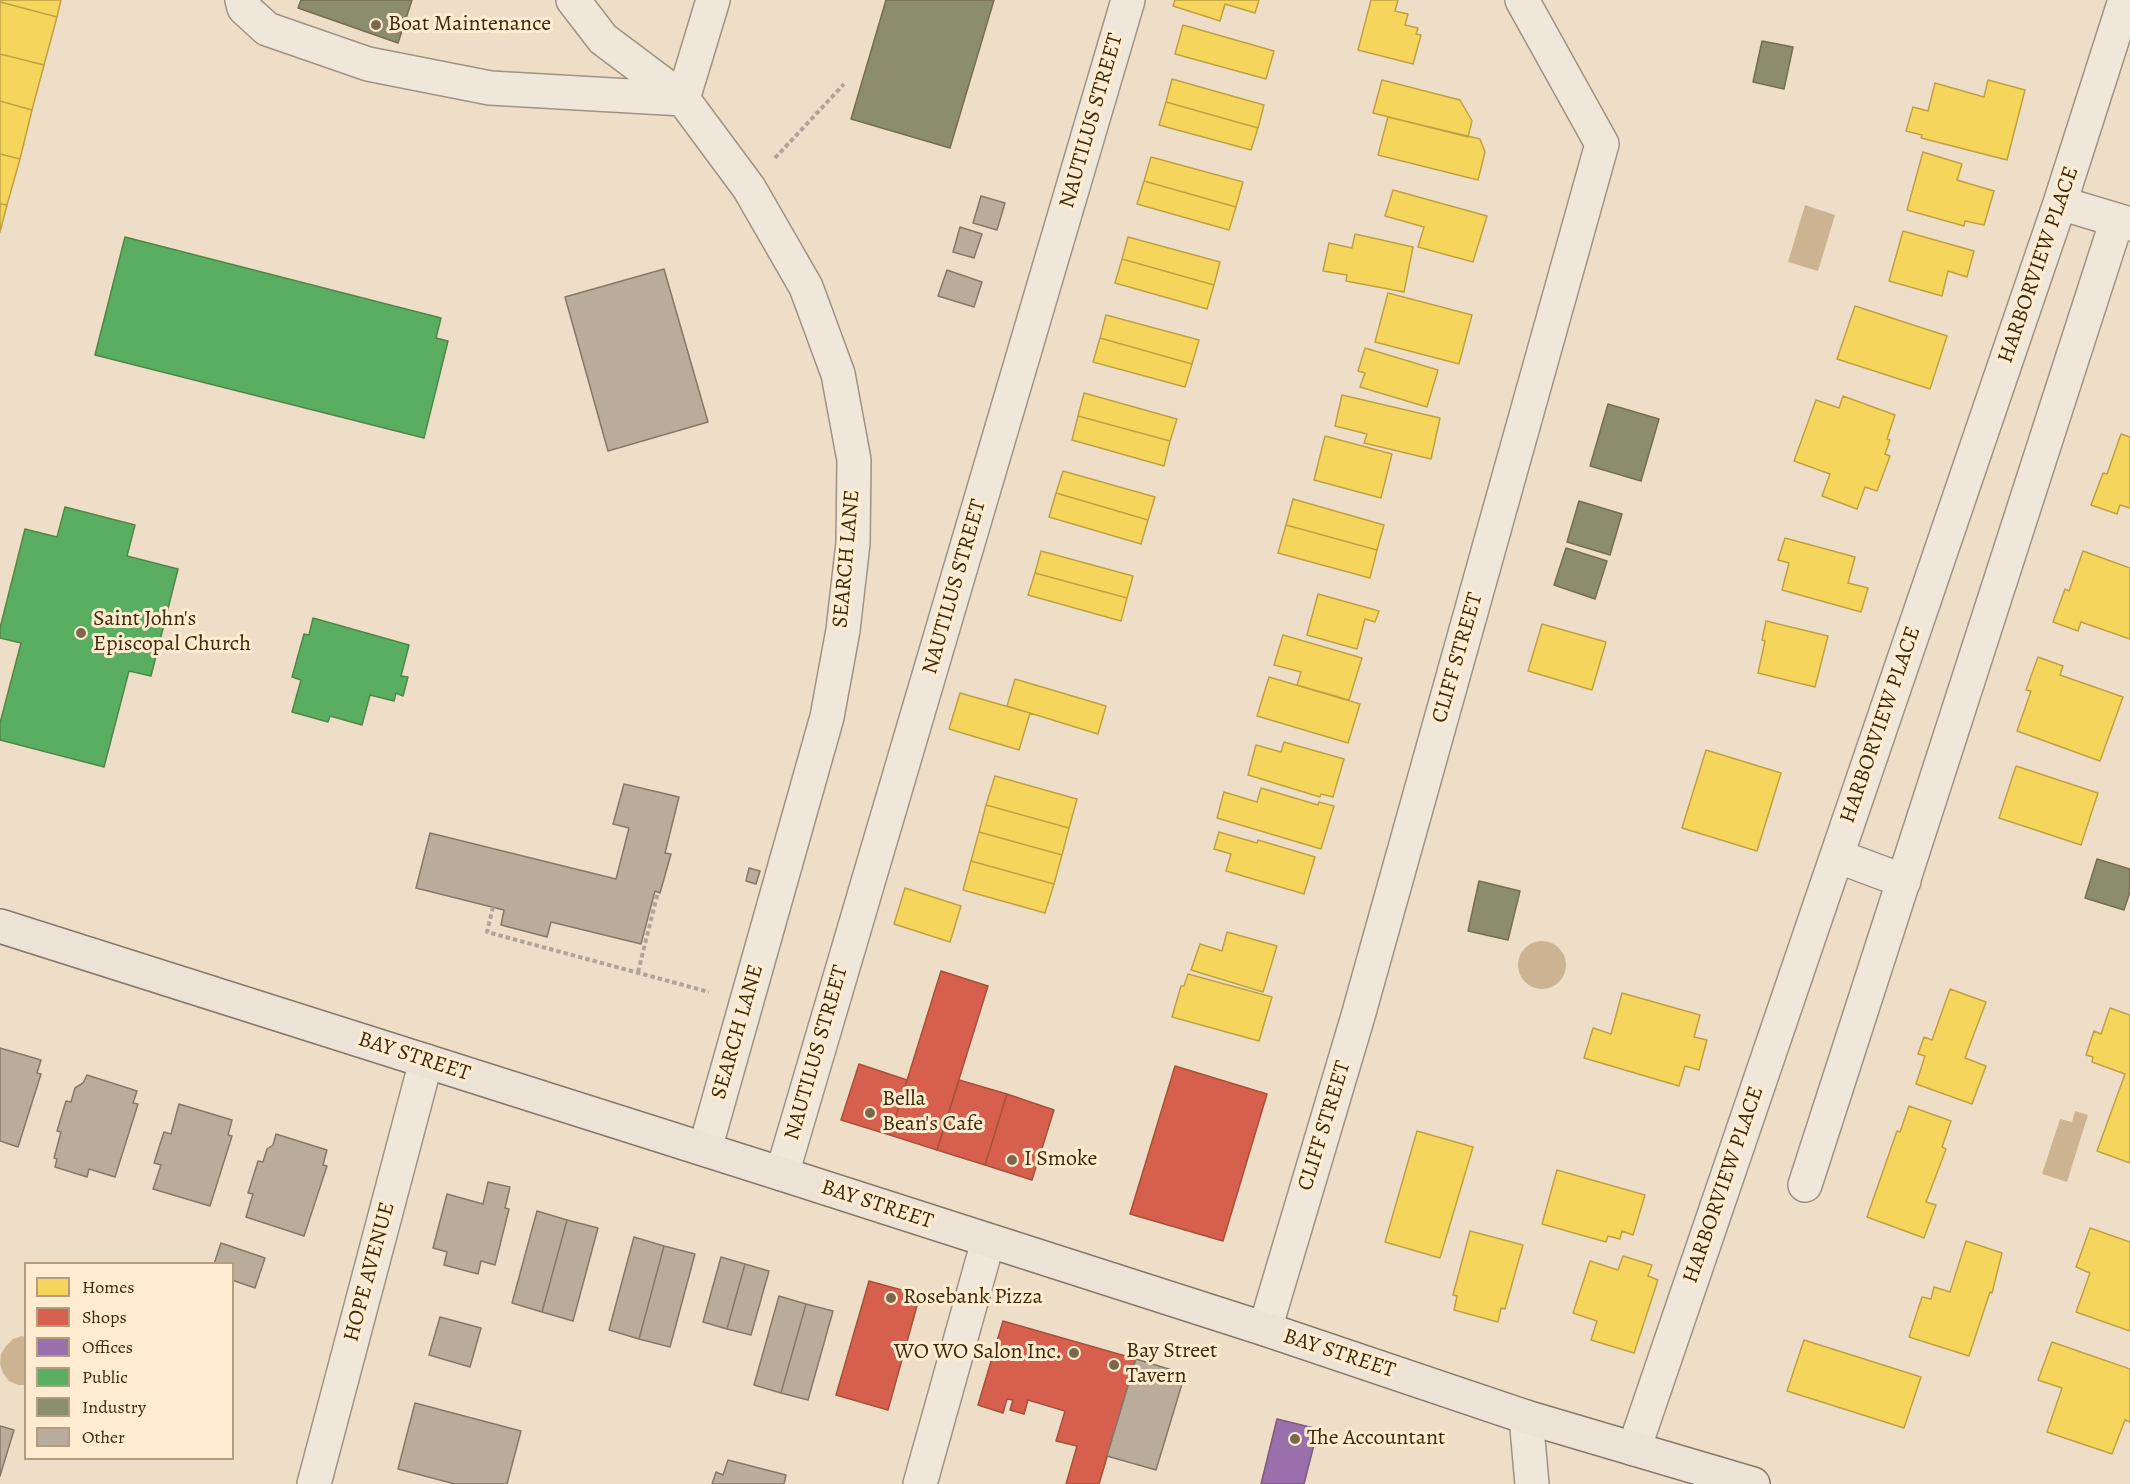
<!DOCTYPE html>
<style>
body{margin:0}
#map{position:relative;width:2130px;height:1484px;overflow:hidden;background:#efdec7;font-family:Alegreya,serif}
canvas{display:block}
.legend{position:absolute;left:24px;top:1262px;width:210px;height:198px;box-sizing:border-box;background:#ffebd0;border:2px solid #b29d80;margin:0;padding:8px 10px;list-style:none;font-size:18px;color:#3e2908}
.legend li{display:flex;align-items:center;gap:12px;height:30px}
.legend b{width:30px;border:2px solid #b29d80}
</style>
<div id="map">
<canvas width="2130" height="1484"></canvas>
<ul class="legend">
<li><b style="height:16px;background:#f6d55c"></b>Homes</li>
<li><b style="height:16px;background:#d6604d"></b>Shops</li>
<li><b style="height:16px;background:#9970ab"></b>Offices</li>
<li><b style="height:16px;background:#5aae61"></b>Public</li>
<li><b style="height:16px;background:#8c8c6e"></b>Industry</li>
<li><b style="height:16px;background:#baac9b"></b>Other</li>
</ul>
</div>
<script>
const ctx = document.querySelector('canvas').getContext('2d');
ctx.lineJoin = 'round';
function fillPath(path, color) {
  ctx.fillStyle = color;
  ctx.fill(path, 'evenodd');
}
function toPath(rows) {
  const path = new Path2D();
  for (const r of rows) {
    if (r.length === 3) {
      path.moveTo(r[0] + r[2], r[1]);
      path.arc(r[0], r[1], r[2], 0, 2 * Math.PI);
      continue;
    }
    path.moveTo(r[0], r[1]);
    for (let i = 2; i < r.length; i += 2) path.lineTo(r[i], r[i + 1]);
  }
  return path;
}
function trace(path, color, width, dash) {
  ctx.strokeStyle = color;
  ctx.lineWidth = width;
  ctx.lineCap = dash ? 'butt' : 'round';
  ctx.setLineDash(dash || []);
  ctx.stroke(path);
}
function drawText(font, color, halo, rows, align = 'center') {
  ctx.font = font + ' Alegreya,serif';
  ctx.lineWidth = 6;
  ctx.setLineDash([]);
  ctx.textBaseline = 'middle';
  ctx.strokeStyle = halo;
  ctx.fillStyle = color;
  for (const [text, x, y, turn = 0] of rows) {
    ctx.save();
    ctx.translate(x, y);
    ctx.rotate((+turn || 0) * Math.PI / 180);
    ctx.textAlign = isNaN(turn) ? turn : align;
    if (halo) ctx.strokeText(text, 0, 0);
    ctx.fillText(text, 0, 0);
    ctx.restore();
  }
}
fillPath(toPath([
 [1805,205,1835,215,1818,271,1788,262],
 [1542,965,24],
 [2075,1111,2088,1115,2067,1182,2042,1174,2060,1119,2072,1122],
 [22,1336,25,1337,25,1385,18,1385,9,1381,3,1373,0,1364,1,1354,6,1346,13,1339]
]), '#ccb492');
const homes = toPath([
 [0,0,61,0,57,17,0,2,0,0],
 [1175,0,1259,0,1255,13,1225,4,1220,21,1173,6,1175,0],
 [1371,0,1398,0,1395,11,1408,14,1405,25,1418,28,1416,34,1421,35,1413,64,1358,50,1371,0],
 [0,2,57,17,44,65,0,54,0,2],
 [1183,25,1274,51,1266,79,1175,54,1183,25],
 [0,54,44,65,32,110,0,101,0,54],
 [1172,79,1264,105,1258,128,1166,102,1172,79],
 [1382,80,1460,100,1472,121,1468,137,1373,113,1382,80],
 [1988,80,2025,90,2007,160,1921,138,1922,135,1906,131,1913,107,1928,111,1935,83,1984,97,1988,80],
 [0,101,32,110,20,159,0,154,0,101],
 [1166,102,1258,128,1251,150,1159,125,1166,102],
 [1388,117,1480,139,1485,152,1478,180,1378,155,1388,117],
 [1923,152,1962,164,1957,180,1994,191,1984,225,1965,221,1964,226,1907,210,1923,152],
 [0,154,20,159,7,205,0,204,0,154],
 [1151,157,1243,182,1236,207,1144,181,1151,157],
 [1144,181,1236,207,1229,230,1137,204,1144,181],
 [1393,190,1487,216,1473,262,1418,247,1424,227,1385,216,1393,190],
 [0,204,7,205,0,232,0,204],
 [1903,231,1974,251,1967,277,1948,271,1942,296,1889,281,1903,231],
 [1355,234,1413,247,1404,292,1346,281,1347,275,1323,271,1329,243,1352,248,1355,234],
 [1128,237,1220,262,1214,285,1122,259,1128,237],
 [1122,259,1214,285,1207,309,1115,283,1122,259],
 [1388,293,1472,315,1459,364,1375,342,1388,293],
 [1855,306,1947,336,1930,389,1837,359,1855,306],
 [1106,315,1199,340,1192,364,1100,338,1106,315],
 [1100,338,1192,364,1185,387,1093,362,1100,338],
 [1365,348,1438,370,1427,407,1360,387,1365,373,1358,371,1365,348],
 [1084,393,1177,419,1170,441,1078,416,1084,393],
 [1342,395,1440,418,1431,459,1364,443,1367,434,1335,426,1342,395],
 [1843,396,1895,415,1887,439,1890,440,1885,454,1890,456,1877,491,1865,487,1857,509,1822,496,1830,474,1794,461,1816,400,1839,408,1843,396],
 [1078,416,1170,441,1164,466,1072,440,1078,416],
 [2121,434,2130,437,2130,508,2120,505,2117,514,2091,505,2103,473,2107,474,2121,434],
 [1325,436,1392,454,1381,498,1314,480,1325,436],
 [1063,471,1155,497,1148,520,1056,493,1063,471],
 [1056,493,1148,520,1141,544,1049,517,1056,493],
 [1293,499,1384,525,1377,550,1286,525,1293,499],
 [1286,525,1377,550,1370,578,1278,553,1286,525],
 [1785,538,1855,557,1848,583,1868,588,1861,612,1782,590,1789,563,1778,560,1785,538],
 [1041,551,1133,576,1127,598,1035,573,1041,551],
 [2083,551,2130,568,2130,639,2081,622,2078,631,2053,622,2065,589,2069,591,2083,551],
 [1035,573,1127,598,1121,621,1028,595,1035,573],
 [1318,594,1379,611,1375,622,1365,619,1357,649,1307,635,1318,594],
 [1766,621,1828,636,1815,687,1758,673,1765,641,1762,640,1766,621],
 [1542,624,1606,642,1592,690,1528,671,1542,624],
 [1283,635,1362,658,1349,700,1297,685,1301,672,1274,665,1283,635],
 [2038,657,2063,666,2060,675,2123,697,2100,761,2017,731,2031,691,2026,690,2038,657],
 [1269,677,1360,704,1348,743,1257,716,1269,677],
 [1015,679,1106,706,1098,734,1007,706,1015,679],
 [960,693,1030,713,1019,750,949,729,960,693],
 [1284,742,1344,759,1333,797,1321,794,1320,797,1248,775,1256,745,1281,752,1284,742],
 [1706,750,1781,773,1757,851,1682,828,1706,750],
 [2016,766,2098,793,2081,845,1999,818,2016,766],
 [995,776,1077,799,1069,828,986,805,995,776],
 [1261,788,1318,805,1319,802,1334,806,1321,849,1217,818,1224,792,1257,802,1261,788],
 [986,805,1069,828,1062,855,979,832,986,805],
 [979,832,1062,855,1054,884,971,861,979,832],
 [1219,832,1257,843,1258,840,1315,857,1304,894,1226,871,1231,854,1214,849,1219,832],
 [971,861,1054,884,1045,913,963,890,971,861],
 [905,888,961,906,950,942,894,924,905,888],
 [1227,932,1277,946,1263,992,1191,970,1200,944,1222,951,1227,932],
 [1188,974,1272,997,1259,1041,1172,1017,1181,986,1184,986,1188,974],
 [1950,989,1986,1002,1965,1058,1986,1066,1972,1104,1916,1084,1925,1056,1918,1054,1924,1037,1932,1040,1950,989],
 [1622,993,1700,1015,1694,1037,1707,1040,1699,1070,1685,1066,1679,1086,1584,1058,1593,1028,1611,1034,1622,993],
 [2110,1008,2130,1015,2130,1163,2097,1151,2125,1074,2092,1062,2093,1057,2086,1055,2094,1031,2101,1034,2110,1008],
 [1909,1106,1951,1121,1942,1147,1946,1149,1926,1202,1936,1205,1924,1238,1867,1217,1897,1131,1900,1132,1909,1106],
 [1417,1131,1473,1147,1440,1258,1385,1242,1417,1131],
 [1557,1170,1645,1195,1633,1235,1622,1231,1620,1239,1608,1236,1606,1242,1542,1224,1557,1170],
 [2090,1228,2130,1242,2130,1331,2076,1312,2090,1273,2076,1267,2090,1228],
 [1470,1231,1523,1245,1505,1309,1501,1308,1498,1322,1454,1310,1457,1296,1453,1295,1470,1231],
 [1966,1241,2002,1253,1992,1293,1990,1292,1969,1356,1909,1337,1922,1297,1931,1299,1934,1287,1950,1292,1966,1241],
 [1623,1256,1652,1265,1648,1276,1658,1280,1634,1353,1591,1340,1597,1321,1573,1313,1590,1261,1618,1270,1623,1256],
 [1804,1340,1921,1377,1904,1428,1787,1391,1804,1340],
 [2052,1342,2130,1369,2130,1422,2125,1420,2112,1454,2047,1432,2062,1388,2038,1380,2052,1342]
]);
fillPath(homes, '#f6d55c');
trace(homes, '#bfa143', 1.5);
const shops = toPath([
 [941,971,988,986,937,1150,890,1135,941,971],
 [859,1064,907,1080,890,1135,841,1120,859,1064],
 [1175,1066,1267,1094,1223,1241,1130,1214,1175,1066],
 [959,1080,1007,1094,985,1165,937,1150,959,1080],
 [1007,1094,1054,1110,1032,1180,985,1165,1007,1094],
 [869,1281,920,1295,888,1410,836,1395,869,1281],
 [1003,1321,1136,1359,1099,1484,1066,1484,1077,1446,1056,1441,1065,1411,1028,1400,1024,1414,1010,1410,1013,1400,1007,1399,1003,1413,978,1405,1003,1321]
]);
fillPath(shops, '#d6604d');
trace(shops, '#a85038', 1.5);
const offices = toPath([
 [1277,1419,1318,1429,1304,1484,1261,1484,1277,1419]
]);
fillPath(offices, '#9970ab');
trace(offices, '#7e5b7a', 1.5);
const public = toPath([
 [125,237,441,318,436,338,448,341,424,438,95,355,125,237],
 [65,507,135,525,127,556,178,569,151,676,129,671,104,767,0,740,0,723,21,643,0,638,0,628,25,529,57,537,65,507],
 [313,618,409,645,401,676,408,677,403,696,396,693,394,701,370,695,362,725,330,716,328,722,292,712,301,680,292,677,304,634,309,635,313,618]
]);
fillPath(public, '#5aae61');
trace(public, '#528646', 1.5);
const industry = toPath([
 [301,0,412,0,398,43,298,8,301,0],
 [886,0,994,0,950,148,851,119,886,0],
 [1762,41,1793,47,1784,89,1753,82,1762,41],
 [1608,404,1659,419,1641,481,1590,466,1608,404],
 [1579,501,1622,514,1610,555,1567,542,1579,501],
 [1566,548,1607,561,1595,599,1554,585,1566,548],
 [2097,859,2130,869,2130,892,2124,910,2085,898,2097,859],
 [1479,881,1520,891,1508,940,1468,931,1479,881]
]);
fillPath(industry, '#8c8c6e');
trace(industry, '#756e4f', 1.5);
const building = toPath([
 [981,196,1005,203,997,230,973,223,981,196],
 [960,227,982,234,974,258,953,252,960,227],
 [664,269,708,422,608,451,565,297,664,269],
 [947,270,982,282,974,307,938,296,947,270],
 [624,784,679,797,665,853,671,854,660,893,655,891,641,944,551,922,547,937,501,925,504,910,416,888,430,833,616,879,629,828,613,824,624,784],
 [749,868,760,871,756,884,746,881,749,868],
 [0,1048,41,1060,37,1073,41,1074,18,1147,0,1141,0,1048],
 [87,1075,137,1091,133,1103,138,1104,115,1177,89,1169,87,1177,55,1167,57,1159,54,1158,61,1132,57,1131,66,1101,71,1102,75,1088,83,1083,87,1075],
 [179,1104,232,1120,228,1135,232,1136,210,1206,153,1189,161,1165,154,1163,164,1132,171,1134,179,1104],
 [276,1134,327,1150,323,1165,327,1166,304,1236,246,1217,253,1194,248,1193,258,1161,263,1162,267,1149,273,1145,276,1134],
 [488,1182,510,1187,505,1208,509,1209,495,1265,481,1261,478,1274,444,1265,447,1252,433,1248,447,1194,483,1204,488,1182],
 [537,1211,567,1220,542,1312,512,1303,537,1211],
 [567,1220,598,1228,573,1321,542,1312,567,1220],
 [634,1237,664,1246,639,1339,609,1330,634,1237],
 [221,1243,265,1258,255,1288,232,1280,232,1264,214,1264,221,1243],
 [664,1246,695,1254,670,1347,639,1339,664,1246],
 [721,1257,745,1264,727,1329,703,1322,721,1257],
 [745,1264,769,1271,751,1335,727,1329,745,1264],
 [779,1296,806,1304,781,1393,754,1385,779,1296],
 [806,1304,833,1311,808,1400,781,1393,806,1304],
 [440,1317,481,1328,470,1367,429,1355,440,1317],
 [1136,1359,1185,1374,1156,1470,1107,1456,1136,1359],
 [415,1403,521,1431,507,1484,455,1484,398,1469,415,1403],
 [0,1426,14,1430,0,1476,0,1426],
 [728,1460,786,1475,784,1484,712,1484,716,1472,723,1475,728,1460]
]);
fillPath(building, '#baac9b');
trace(building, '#847868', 1.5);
const minor = toPath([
 [242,0,244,8,267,29,368,64,490,88,683,99],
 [573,0,603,39,683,99],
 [2060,203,2130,224],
 [1837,856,1904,881],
 [705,1149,827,717,843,630,853,543,854,460,838,374,806,287,749,188,683,99,713,0],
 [782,1174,1128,0],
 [1805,1185,2117,220],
 [1265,1329,1358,1016,1602,144,1522,0],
 [1526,1417,1532,1484],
 [1634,1449,2060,203,2125,0],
 [314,1484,426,1061],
 [920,1484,988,1241]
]);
const major = toPath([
 [0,926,782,1174,1265,1329,1526,1417,1753,1484]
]);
trace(minor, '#9e9281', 36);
trace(major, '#847868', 36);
trace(toPath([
 [775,158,844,84],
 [493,907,487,932,709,992],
 [638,972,658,892]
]), '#aea498', 4, [4.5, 3]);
trace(minor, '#f0e7db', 33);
trace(major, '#ece3d6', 33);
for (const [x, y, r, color] of [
 [376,25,6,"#7c684b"],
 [81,633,6,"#7c684b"],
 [870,1113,6,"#7c684b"],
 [1012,1160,6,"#7c684b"],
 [891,1298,6,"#7c684b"],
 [1074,1353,6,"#7c684b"],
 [1114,1365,6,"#7c684b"],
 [1295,1439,6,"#7c684b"]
]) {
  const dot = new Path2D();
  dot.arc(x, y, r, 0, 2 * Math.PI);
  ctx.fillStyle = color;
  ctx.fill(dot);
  trace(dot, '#ffebd0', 2);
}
drawText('22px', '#3e2908', '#ffebd0', [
 ["Boat Maintenance",388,25],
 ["Saint John's",93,620],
 ["Episcopal Church",93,645],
 ["Bella",882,1100],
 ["Bean's Cafe",882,1125],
 ["I Smoke",1024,1160],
 ["Rosebank Pizza",903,1298],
 ["Bay Street",1126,1352],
 ["Tavern",1126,1377],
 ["WO WO Salon Inc.",1062,1353,"right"],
 ["The Accountant",1307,1439]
], 'left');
drawText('22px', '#3e2908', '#ffebd0', [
 ["NAUTILUS STREET",1092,121,-74],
 ["HARBORVIEW PLACE",2039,265,-71],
 ["SEARCH LANE",847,559,-85],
 ["NAUTILUS STREET",955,587,-74],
 ["CLIFF STREET",1458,658,-74],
 ["HARBORVIEW PLACE",1881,725,-71],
 ["SEARCH LANE",738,1032,-74],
 ["NAUTILUS STREET",817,1053,-74],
 ["BAY STREET",414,1057,18],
 ["CLIFF STREET",1325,1126,-73],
 ["HARBORVIEW PLACE",1724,1185,-71],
 ["BAY STREET",877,1205,18],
 ["HOPE AVENUE",370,1272,-75],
 ["BAY STREET",1339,1354,18]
]);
</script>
